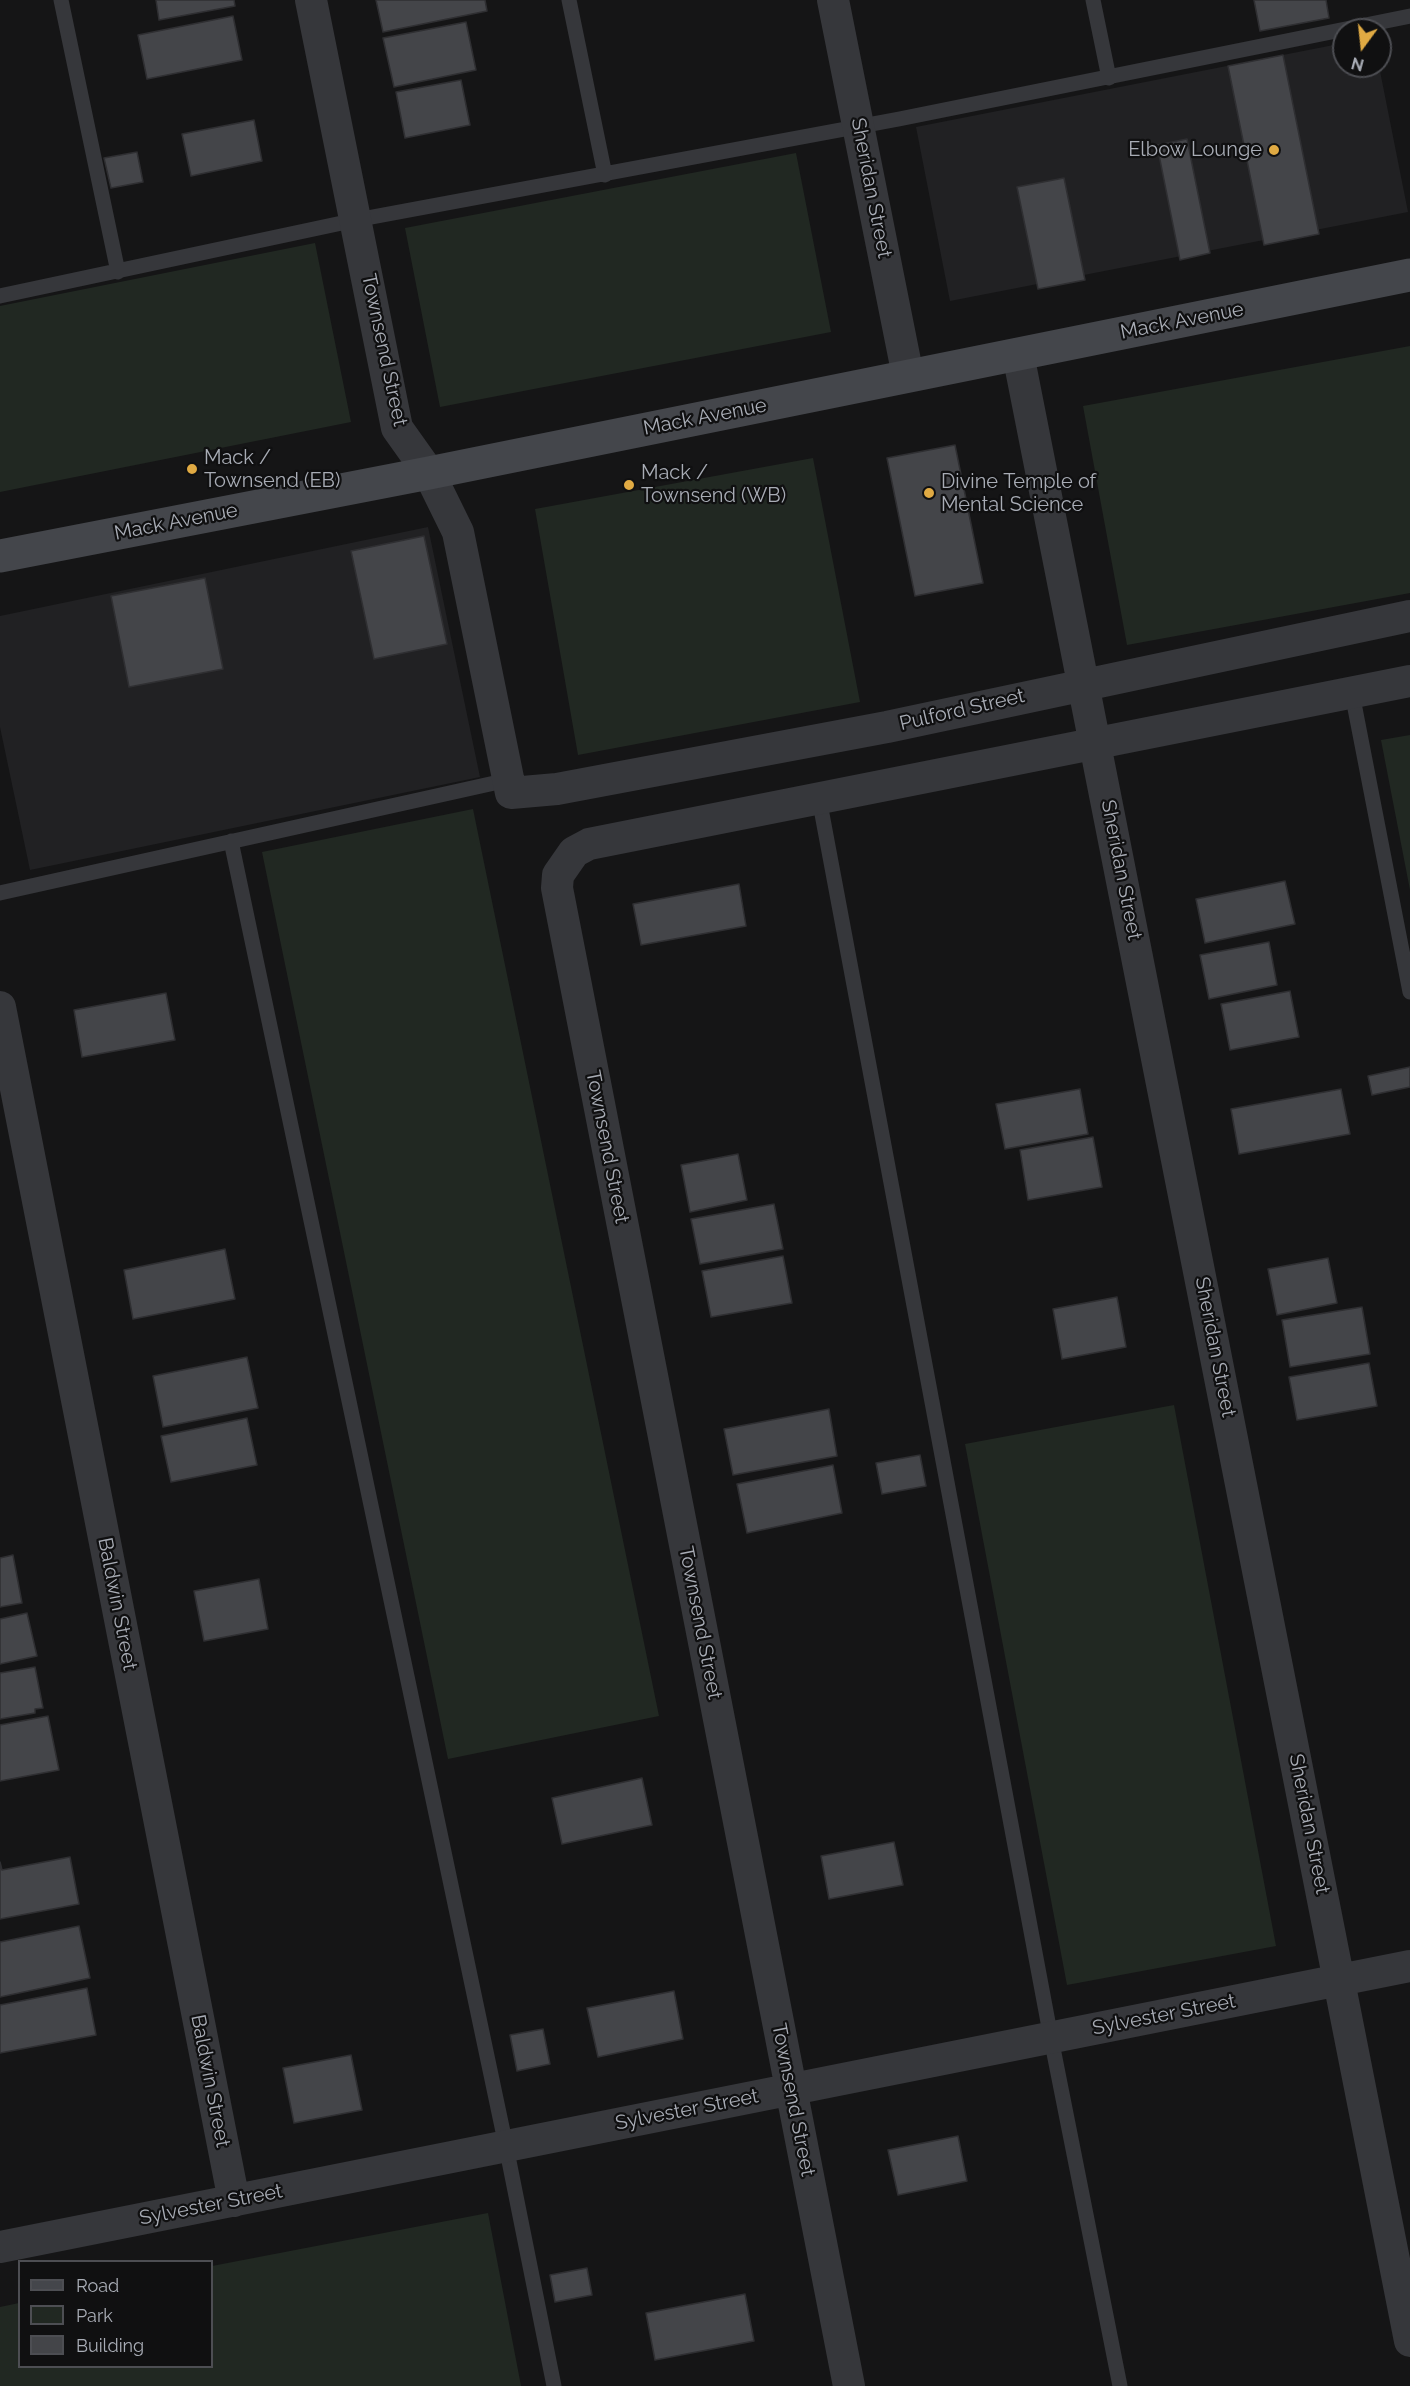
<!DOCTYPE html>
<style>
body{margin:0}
#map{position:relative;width:1410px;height:2386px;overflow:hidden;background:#151516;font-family:Raleway,sans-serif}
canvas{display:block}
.legend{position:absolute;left:18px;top:2260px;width:195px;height:108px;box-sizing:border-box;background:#101011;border:2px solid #4d4e53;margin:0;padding:8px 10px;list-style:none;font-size:18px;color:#a8acb5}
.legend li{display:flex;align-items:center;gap:12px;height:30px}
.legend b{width:30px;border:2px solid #4d4e53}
.north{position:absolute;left:1332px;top:18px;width:60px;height:60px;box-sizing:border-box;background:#101011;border:2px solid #4d4e53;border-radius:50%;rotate:195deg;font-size:16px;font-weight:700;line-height:24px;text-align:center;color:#a8acb5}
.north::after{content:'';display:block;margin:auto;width:21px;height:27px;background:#e0aa43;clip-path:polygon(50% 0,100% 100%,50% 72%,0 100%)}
</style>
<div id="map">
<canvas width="1410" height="2386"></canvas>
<ul class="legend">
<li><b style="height:8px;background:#44464b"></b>Road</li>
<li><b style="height:16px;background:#212822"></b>Park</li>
<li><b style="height:16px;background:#444549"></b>Building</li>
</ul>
<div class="north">N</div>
</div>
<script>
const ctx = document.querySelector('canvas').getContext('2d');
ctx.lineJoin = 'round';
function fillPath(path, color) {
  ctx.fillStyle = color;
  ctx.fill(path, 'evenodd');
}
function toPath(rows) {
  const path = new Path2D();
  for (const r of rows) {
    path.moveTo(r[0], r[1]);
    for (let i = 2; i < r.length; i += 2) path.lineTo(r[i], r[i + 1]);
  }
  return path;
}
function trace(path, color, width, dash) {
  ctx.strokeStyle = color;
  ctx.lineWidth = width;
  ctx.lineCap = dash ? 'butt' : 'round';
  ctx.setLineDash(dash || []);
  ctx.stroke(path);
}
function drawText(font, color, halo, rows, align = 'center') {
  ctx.font = font + ' Raleway,sans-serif';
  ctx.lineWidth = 4.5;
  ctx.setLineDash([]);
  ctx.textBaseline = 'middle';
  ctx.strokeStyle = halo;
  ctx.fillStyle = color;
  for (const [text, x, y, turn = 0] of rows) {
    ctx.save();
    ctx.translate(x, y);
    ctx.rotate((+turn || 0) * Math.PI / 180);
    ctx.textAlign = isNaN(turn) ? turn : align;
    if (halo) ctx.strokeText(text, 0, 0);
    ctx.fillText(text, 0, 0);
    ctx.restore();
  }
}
fillPath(toPath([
 [1344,43,1344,66,1379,66,1408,212,950,301,916,127],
 [428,527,480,777,30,870,0,727,0,616]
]), '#212123');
fillPath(toPath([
 [796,153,831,332,440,407,405,228],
 [315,243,351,422,0,492,0,306],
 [1410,346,1410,593,1127,645,1083,406],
 [813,458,860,702,578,755,535,509],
 [1410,735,1410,890,1381,740],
 [473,809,659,1716,448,1759,262,852],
 [1174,1405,1276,1946,1067,1985,965,1444],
 [488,2213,521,2386,0,2386,0,2307,19,2303,20,2366,212,2366,212,2266]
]), '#212822');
const building = toPath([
 [156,0,234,0,235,6,159,20,156,0],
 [376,0,485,0,487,11,383,32,376,0],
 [1254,0,1326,0,1329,18,1260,31,1254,0],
 [233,16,242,60,147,79,138,35,233,16],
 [466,22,476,70,394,87,383,38,466,22],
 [1283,55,1319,234,1264,245,1228,66,1283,55],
 [461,80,470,125,405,138,396,92,461,80],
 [254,120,262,161,191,176,182,134,254,120],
 [1187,139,1210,253,1180,260,1157,145,1187,139],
 [137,152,143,182,111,188,104,158,137,152],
 [1064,178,1085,280,1038,289,1017,187,1064,178],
 [955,445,983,583,915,596,887,458,955,445],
 [424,536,447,644,374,659,351,551,424,536],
 [205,578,223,669,129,687,111,596,205,578],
 [1285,881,1295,924,1205,943,1196,899,1285,881],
 [739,884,746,926,641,945,633,904,739,884],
 [1269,942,1277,985,1209,999,1200,955,1269,942],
 [1290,991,1299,1037,1230,1050,1221,1004,1290,991],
 [166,993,175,1040,82,1057,74,1010,166,993],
 [1410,1067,1410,1087,1372,1095,1368,1076,1410,1067],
 [1080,1089,1088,1134,1005,1149,996,1104,1080,1089],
 [1341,1089,1350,1134,1239,1154,1231,1109,1341,1089],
 [1093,1137,1102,1187,1028,1200,1020,1150,1093,1137],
 [738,1154,747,1200,690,1212,681,1165,738,1154],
 [774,1204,783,1249,700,1264,691,1219,774,1204],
 [225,1249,235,1299,133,1319,124,1270,225,1249],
 [783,1256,792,1303,711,1317,702,1271,783,1256],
 [1328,1258,1337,1303,1277,1315,1268,1269,1328,1258],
 [1117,1297,1126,1347,1062,1359,1053,1309,1117,1297],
 [1362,1307,1370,1354,1290,1367,1282,1320,1362,1307],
 [247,1357,258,1408,163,1427,153,1376,247,1357],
 [1369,1363,1377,1406,1297,1420,1289,1377,1369,1363],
 [829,1409,837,1456,733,1475,724,1429,829,1409],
 [247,1418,257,1465,171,1482,161,1436,247,1418],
 [920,1455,926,1486,882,1494,876,1463,920,1455],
 [833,1465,842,1513,747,1533,737,1484,833,1465],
 [13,1555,22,1603,0,1607,0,1558,13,1555],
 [259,1579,268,1629,204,1641,194,1591,259,1579],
 [27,1613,37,1656,0,1664,0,1619,27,1613],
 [35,1667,43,1708,35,1709,35,1713,0,1719,0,1673,35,1667],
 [48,1716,59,1770,0,1781,0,1725,48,1716],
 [642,1778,652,1825,562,1844,552,1798,642,1778],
 [894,1842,903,1885,829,1899,821,1856,894,1842],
 [70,1857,79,1904,0,1919,0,1862,2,1870,70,1857],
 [79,1926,90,1978,0,1997,0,1942,79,1926],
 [87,1988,96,2035,0,2053,0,2005,87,1988],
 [674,1991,683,2039,598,2057,587,2008,674,1991],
 [543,2029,550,2064,517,2071,510,2035,543,2029],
 [351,2055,362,2110,294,2123,283,2068,351,2055],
 [958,2136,967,2181,898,2195,888,2150,958,2136],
 [587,2268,592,2295,555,2302,550,2275,587,2268],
 [745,2294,754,2341,655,2360,646,2313,745,2294]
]);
fillPath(building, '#444549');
trace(building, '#2f2f32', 1.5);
trace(toPath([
 [61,0,118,272],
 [569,0,605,175],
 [1093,0,1109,78],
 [0,296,356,220,899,119,1410,16],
 [1352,693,1410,992],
 [819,798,1051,2038,1120,2386],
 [231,841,506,2146,554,2386],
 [0,893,508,780]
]), '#36373b', 15);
trace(toPath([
 [311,0,397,428,429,473,458,532,511,793,557,789,887,727,1410,616],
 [833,0,908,376],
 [1018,354,1410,2341],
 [0,1007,234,2201],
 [0,2247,1410,1966],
 [849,2386,557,888,558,875,574,852,589,844,1410,681]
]), '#36373b', 32);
trace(toPath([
 [0,556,429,473,1410,275]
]), '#44464b', 33);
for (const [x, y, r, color] of [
 [1274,150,6,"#e0aa43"],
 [192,469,6,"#e0aa43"],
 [629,485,6,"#e0aa43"],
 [929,493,6,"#e0aa43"]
]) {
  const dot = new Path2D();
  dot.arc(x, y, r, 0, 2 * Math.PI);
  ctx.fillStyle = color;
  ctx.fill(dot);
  trace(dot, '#101011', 2);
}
drawText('20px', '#a8acb5', '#101011', [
 ["Elbow Lounge",1262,150,"right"],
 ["Mack /",204,458],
 ["Townsend (EB)",204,481],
 ["Mack /",641,473],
 ["Townsend (WB)",641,496],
 ["Divine Temple of",941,482],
 ["Mental Science",941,505]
], 'left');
drawText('20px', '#a8acb5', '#101011', [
 ["Sheridan Street",871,188,79],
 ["Mack Avenue",1182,321,-11],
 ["Townsend Street",384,350,78],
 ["Mack Avenue",705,417,-11],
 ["Mack Avenue",176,522,-11],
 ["Pulford Street",962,710,-13],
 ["Sheridan Street",1121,870,79],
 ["Townsend Street",607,1147,79],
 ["Sheridan Street",1215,1347,79],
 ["Baldwin Street",117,1604,79],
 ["Townsend Street",700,1623,79],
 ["Sheridan Street",1309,1824,79],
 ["Sylvester Street",1164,2015,-11],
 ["Baldwin Street",210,2081,79],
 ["Townsend Street",793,2100,79],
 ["Sylvester Street",687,2110,-11],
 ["Sylvester Street",211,2205,-11]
]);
</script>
